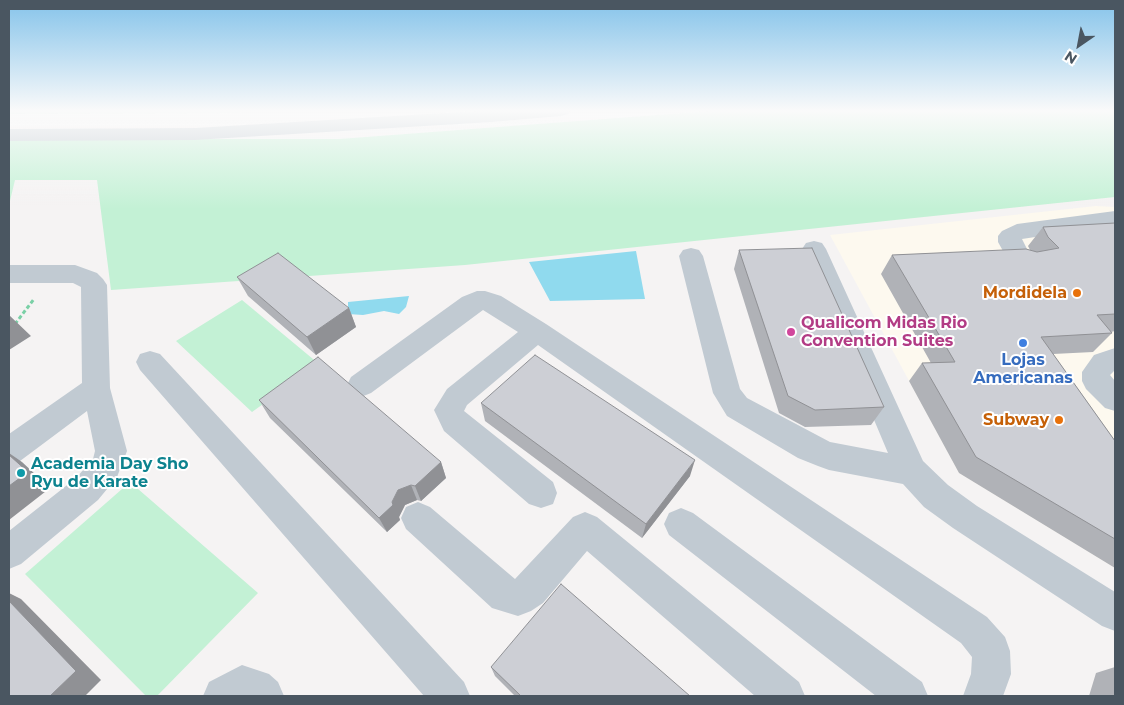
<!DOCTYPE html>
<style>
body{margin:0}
#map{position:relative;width:1124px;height:705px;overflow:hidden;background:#f5f3f3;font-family:Montserrat,sans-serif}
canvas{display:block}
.frame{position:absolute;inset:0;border:10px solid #4a5661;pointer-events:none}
.north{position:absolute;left:1054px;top:20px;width:50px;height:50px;-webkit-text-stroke:4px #fff;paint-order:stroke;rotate:213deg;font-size:14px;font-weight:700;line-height:20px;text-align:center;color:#4a5661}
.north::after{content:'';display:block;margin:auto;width:18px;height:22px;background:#4a5661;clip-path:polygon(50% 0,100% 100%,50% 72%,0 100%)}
</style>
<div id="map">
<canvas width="1124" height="705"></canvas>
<div class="frame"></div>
<div class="north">N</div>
</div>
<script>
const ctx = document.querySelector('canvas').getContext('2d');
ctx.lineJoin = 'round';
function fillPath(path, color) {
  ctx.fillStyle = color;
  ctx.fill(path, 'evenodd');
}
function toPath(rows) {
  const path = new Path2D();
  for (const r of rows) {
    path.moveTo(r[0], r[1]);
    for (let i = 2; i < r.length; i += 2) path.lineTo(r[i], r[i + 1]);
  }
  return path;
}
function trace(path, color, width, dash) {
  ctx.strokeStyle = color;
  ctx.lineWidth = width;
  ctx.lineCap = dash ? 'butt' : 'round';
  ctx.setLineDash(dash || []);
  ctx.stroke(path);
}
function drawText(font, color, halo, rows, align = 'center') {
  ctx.font = font + ' Montserrat,sans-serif';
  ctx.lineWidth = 4;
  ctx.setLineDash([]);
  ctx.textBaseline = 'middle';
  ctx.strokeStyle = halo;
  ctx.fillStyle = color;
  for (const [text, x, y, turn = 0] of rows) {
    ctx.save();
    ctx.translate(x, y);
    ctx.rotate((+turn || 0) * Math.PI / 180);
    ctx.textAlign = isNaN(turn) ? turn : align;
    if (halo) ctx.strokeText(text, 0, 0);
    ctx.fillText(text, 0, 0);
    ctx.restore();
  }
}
fillPath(toPath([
 [1096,206,1115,207,1115,568,959,473,830,235]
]), '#fdf9ef');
fillPath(toPath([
 [9,110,244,110,239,113,9,114],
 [723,110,1115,110,1115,197,465,265,111,290,97,180,15,180,9,205,9,137,134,139,339,139],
 [242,300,319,364,252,412,176,341],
 [130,482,258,593,157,696,146,696,25,574]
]), '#c3f1d5');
fillPath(toPath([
 [636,251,645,299,550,301,529,262],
 [409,296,406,307,399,314,384,311,363,315,348,314,348,302]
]), '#90daee');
trace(toPath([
 [15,324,34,299]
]), '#7ad0a6', 3, [4, 2.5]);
fillPath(toPath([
 [495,110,570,110,568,114,561,116,491,122,195,140,9,141,9,129,195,128,495,110],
 [1115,211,1115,225,1022,239,1033,261,1030,267,1021,269,1012,267,998,242,998,236,1002,231,1017,224,1115,211],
 [814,241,822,243,826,249,923,461,948,485,977,506,1115,592,1115,631,1102,626,953,528,924,507,903,484,829,470,818,466,798,458,727,416,713,393,679,256,683,250,691,248,699,250,703,256,740,389,747,398,830,442,888,453,802,249,806,243,814,241],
 [9,265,75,265,97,273,103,279,107,285,110,388,127,451,117,477,98,500,21,564,9,569,9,531,76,478,93,459,95,451,87,411,20,461,9,465,9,434,82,383,81,287,73,283,9,283,9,265],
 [477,291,485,291,501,296,546,324,987,617,1005,637,1010,651,1011,674,1003,696,963,696,971,674,972,657,961,643,538,345,467,405,464,411,553,482,557,493,553,504,541,508,529,504,444,431,434,410,447,389,518,332,483,310,371,393,361,397,351,393,347,385,351,377,462,297,477,291],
 [1115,348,1115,370,1110,375,1115,381,1115,411,1105,408,1086,389,1082,381,1082,372,1094,355,1115,348],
 [150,351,160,354,464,682,470,696,424,696,140,370,136,362,140,354,150,351],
 [418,502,430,507,515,579,573,517,585,512,597,517,799,682,805,696,755,696,587,551,543,603,531,611,518,616,492,608,406,529,401,518,406,507,418,502],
 [681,508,693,513,922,682,928,696,876,696,669,535,664,524,669,513,681,508],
 [242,665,269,674,278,682,284,696,203,696,209,682,242,665]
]), '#c1cad2');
fillPath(toPath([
 [1115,223,1115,331,1111,332,1112,333,1093,352,1053,354,1115,441,1115,568,959,473,909,381,922,363,931,363,881,274,892,255,1030,250,1028,246,1043,227],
 [739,250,884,407,871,425,805,427,779,413,734,269],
 [237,277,349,308,356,327,316,355,248,296],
 [259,400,441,462,446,478,421,501,417,500,405,505,399,517,400,520,387,532,270,418],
 [481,403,690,476,642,538,485,421],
 [491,667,690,696,515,696,495,676],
 [1115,667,1115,696,1089,696,1096,673]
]), '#b0b2b7');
fillPath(toPath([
 [349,308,356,327,316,355,307,337],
 [9,315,31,336,9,350],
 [9,453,22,462,50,488,9,520],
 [695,460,690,476,642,538,646,524],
 [441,462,446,478,421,501,415,486],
 [411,485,417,500,405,505,399,517,400,520,387,532,379,518,392,502,398,490],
 [9,593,21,599,101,680,85,696,50,696,9,601]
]), '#909195');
const building = toPath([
 [1115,223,1115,314,1097,315,1112,333,1041,337,1115,441,1115,539,976,457,922,363,955,362,892,255,1026,249,1037,252,1059,248,1048,237,1043,227,1115,223],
 [812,248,884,407,815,410,788,396,739,250,812,248],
 [278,253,349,308,307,337,237,277,278,253],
 [535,355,695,460,646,524,481,403,535,355],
 [318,357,441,462,415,486,411,485,398,490,392,502,393,505,379,518,259,400,318,357],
 [9,455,28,472,9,486,9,455],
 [561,584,690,696,521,696,491,667,561,584],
 [9,601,76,671,50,696,9,696,9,601]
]);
fillPath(building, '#cdcfd5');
trace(building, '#909195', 1);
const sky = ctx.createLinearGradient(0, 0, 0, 209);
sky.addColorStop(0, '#85c3ea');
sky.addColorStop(0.53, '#fafafa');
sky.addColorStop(1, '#fafafa00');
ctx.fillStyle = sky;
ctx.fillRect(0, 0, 1124, 209);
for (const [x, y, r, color] of [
 [1077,293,5,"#e8710a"],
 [791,332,5,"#d1479c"],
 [1023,343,5,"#3f7fe0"],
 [1059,420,5,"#e8710a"],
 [21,473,5,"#0f9aa8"]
]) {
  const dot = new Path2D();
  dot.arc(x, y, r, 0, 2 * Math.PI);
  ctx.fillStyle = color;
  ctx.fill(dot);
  trace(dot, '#fff', 2);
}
drawText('bold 16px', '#c56008', '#fff', [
 ["Mordidela",1067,293],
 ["Subway",1049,420]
], 'right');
drawText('bold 16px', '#b23c85', '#fff', [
 ["Qualicom Midas Rio",801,323],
 ["Convention Suites",801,341]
], 'left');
drawText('bold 16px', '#366cbe', '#fff', [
 ["Lojas",1023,360],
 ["Americanas",1023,378]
]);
drawText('bold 16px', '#0d838f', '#fff', [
 ["Academia Day Sho",31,464],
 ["Ryu de Karate",31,482]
], 'left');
</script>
